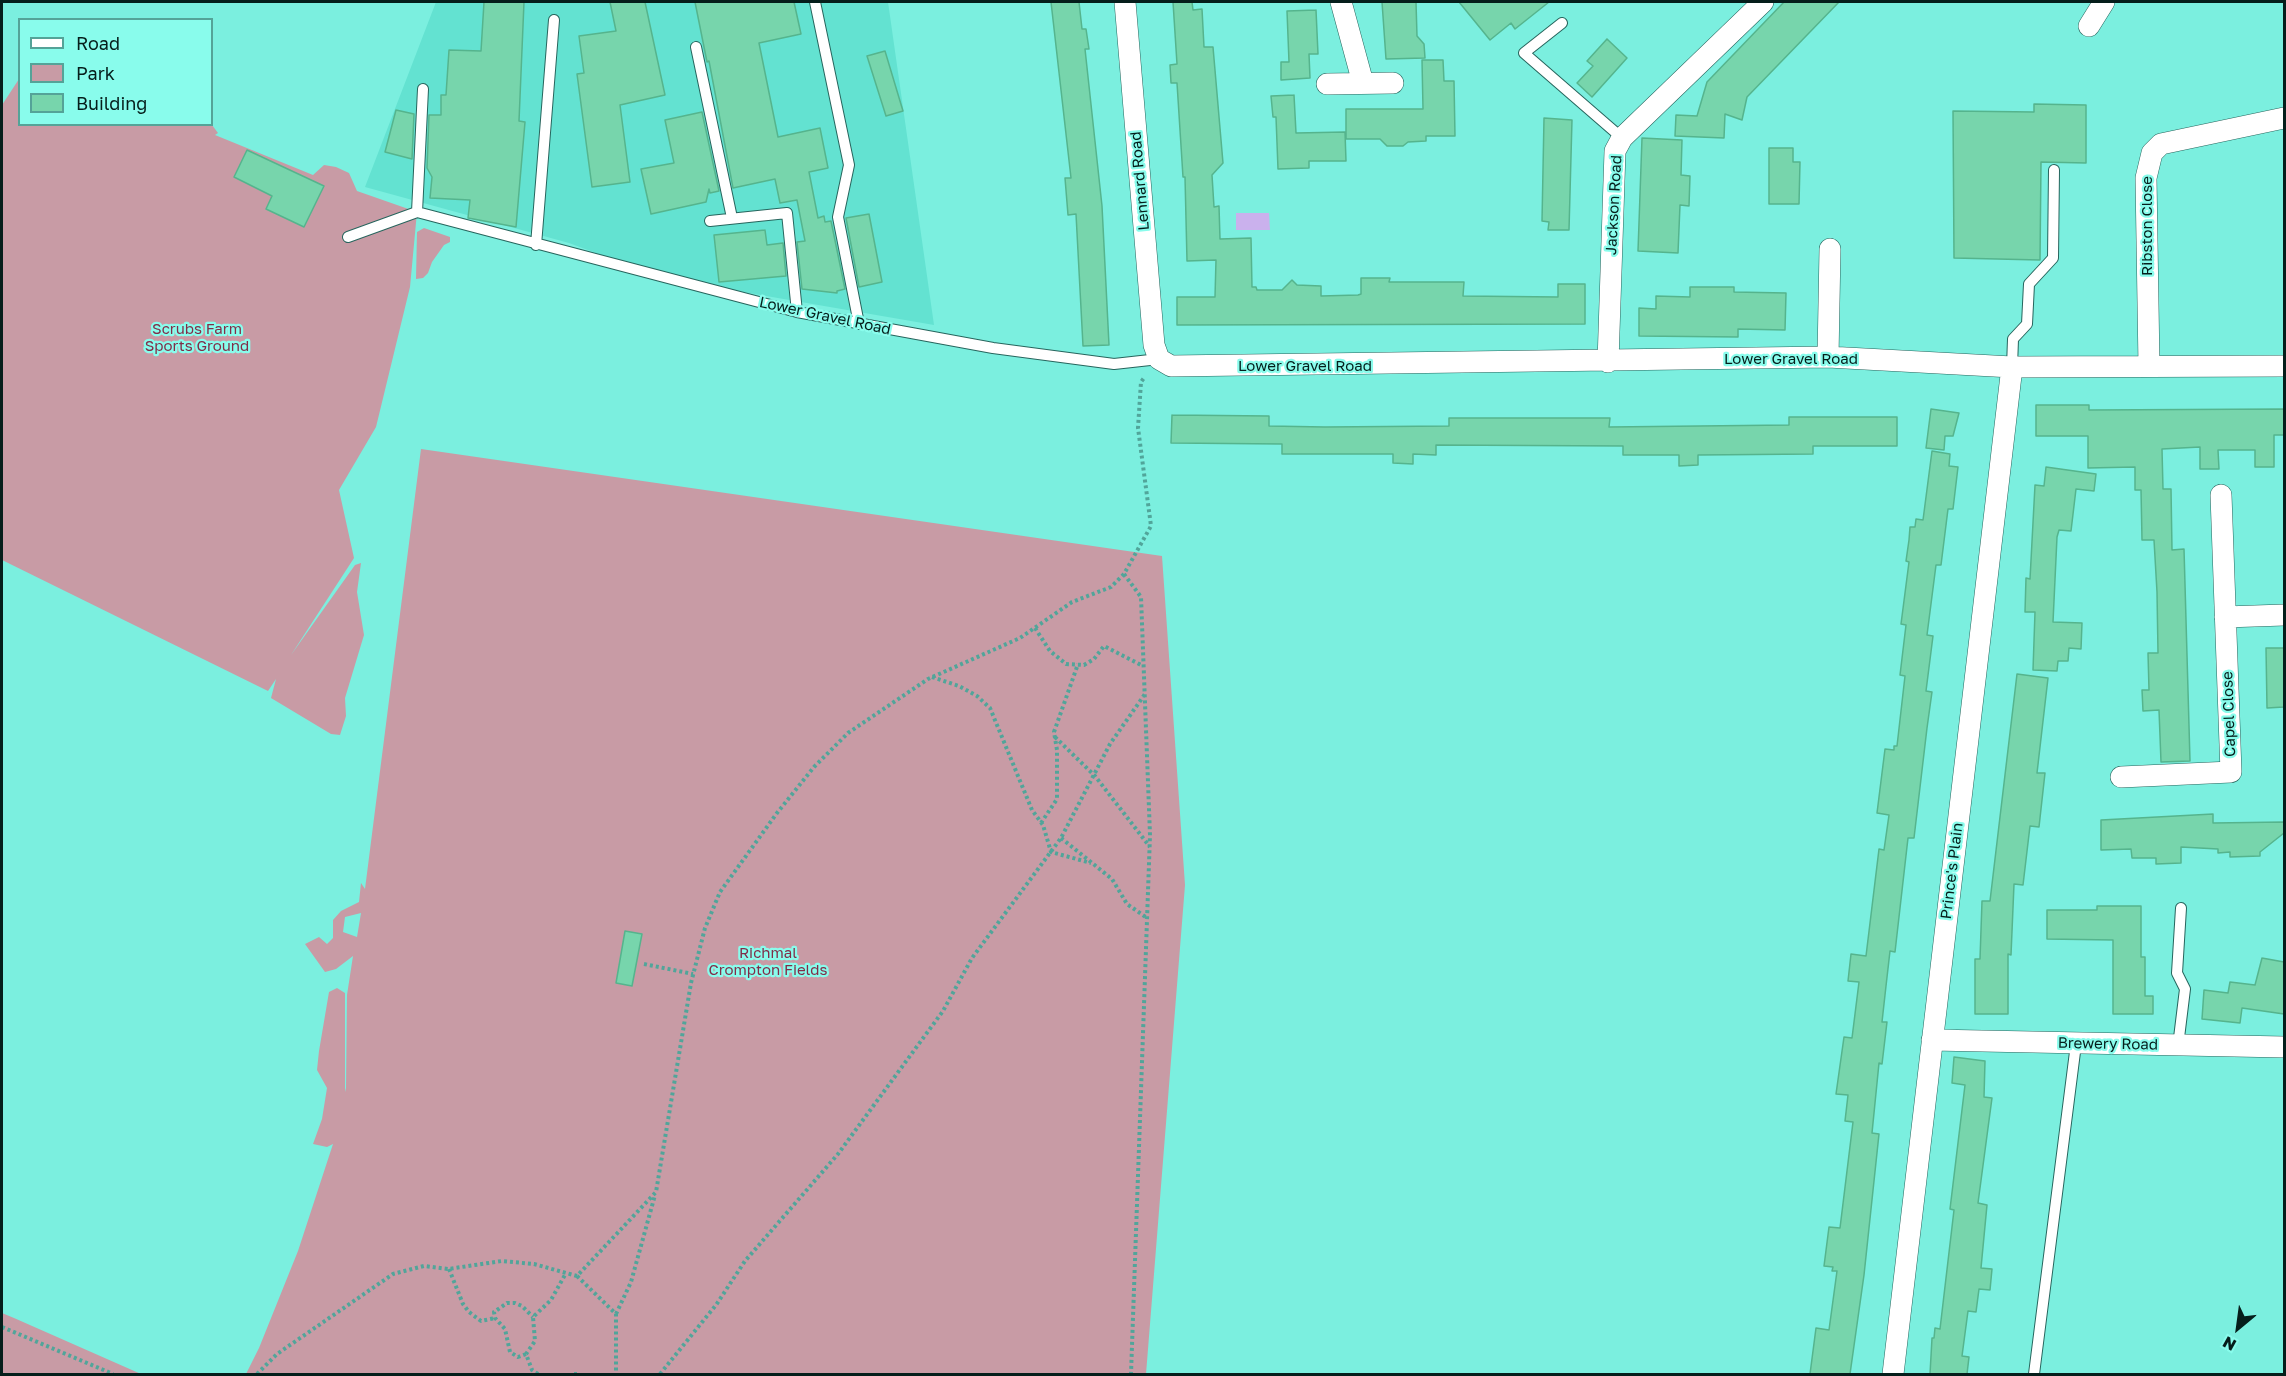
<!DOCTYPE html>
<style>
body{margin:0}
#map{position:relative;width:2286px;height:1376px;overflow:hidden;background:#7befdf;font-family:"Golos Text",sans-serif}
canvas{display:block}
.frame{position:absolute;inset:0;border:3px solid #051e1b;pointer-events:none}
.legend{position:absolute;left:18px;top:18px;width:195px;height:108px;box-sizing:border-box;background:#89fcec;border:2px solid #54a398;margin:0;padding:8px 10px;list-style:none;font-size:18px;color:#051e1b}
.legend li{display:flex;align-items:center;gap:12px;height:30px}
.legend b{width:30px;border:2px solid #54a398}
.north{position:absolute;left:2208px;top:1298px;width:60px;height:60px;-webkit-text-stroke:4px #89fcec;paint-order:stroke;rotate:209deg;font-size:16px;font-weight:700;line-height:24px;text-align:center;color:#051e1b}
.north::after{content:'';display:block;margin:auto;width:21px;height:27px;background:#051e1b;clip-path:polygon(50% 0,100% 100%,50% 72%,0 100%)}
</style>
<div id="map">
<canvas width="2286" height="1376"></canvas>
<div class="frame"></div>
<ul class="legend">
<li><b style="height:8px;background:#fff"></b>Road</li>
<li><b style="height:16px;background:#c89ba5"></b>Park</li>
<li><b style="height:16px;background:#77d5ac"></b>Building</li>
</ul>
<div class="north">N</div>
</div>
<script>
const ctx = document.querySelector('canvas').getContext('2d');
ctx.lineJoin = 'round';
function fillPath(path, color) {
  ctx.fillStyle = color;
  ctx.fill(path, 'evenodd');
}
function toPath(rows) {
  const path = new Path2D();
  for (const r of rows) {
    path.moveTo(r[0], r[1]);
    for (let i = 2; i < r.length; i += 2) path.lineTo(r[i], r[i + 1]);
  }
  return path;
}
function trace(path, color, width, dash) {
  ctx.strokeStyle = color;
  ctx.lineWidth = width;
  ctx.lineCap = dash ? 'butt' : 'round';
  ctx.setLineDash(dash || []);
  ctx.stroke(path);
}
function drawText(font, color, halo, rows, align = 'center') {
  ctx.font = font + ' "Golos Text",sans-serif';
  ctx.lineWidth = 4.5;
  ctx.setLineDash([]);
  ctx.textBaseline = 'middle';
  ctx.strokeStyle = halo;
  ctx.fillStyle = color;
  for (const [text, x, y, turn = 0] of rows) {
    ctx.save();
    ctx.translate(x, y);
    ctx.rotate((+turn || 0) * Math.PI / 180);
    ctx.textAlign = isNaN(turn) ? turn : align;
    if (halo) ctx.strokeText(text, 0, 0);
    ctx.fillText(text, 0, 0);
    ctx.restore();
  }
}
fillPath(toPath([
 [436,2,888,2,934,325,720,288,634,267,569,243,365,187]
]), '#63e2d1');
fillPath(toPath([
 [19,79,20,124,212,124,212,113,212,125,218,133,215,135,313,175,324,165,336,167,349,173,357,191,417,212,410,287,376,427,339,490,354,558,291,655,355,565,361,563,357,592,364,635,345,698,346,716,340,735,331,734,271,698,276,679,268,691,2,560,2,105],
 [424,228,450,237,450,242,444,245,432,262,428,273,423,278,416,279,417,232],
 [421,449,1162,556,1185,885,1146,1374,246,1374,259,1348,298,1251,333,1144,327,1147,313,1144,322,1119,327,1088,317,1070,319,1051,329,992,337,988,345,993,345,1092,346,1088,347,995,353,956,336,969,325,972,305,944,319,937,327,944,333,938,333,920,341,911,359,902,361,883,365,889],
 [361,913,357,937,343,932,345,917],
 [2,1313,14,1318,141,1374,2,1374]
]), '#c89ba5');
fillPath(toPath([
 [1236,213,1269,213,1270,230,1236,230]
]), '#cab1ed');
const building = toPath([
 [484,2,524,2,519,121,525,122,516,227,468,218,470,200,430,198,432,177,427,168,429,115,441,115,441,95,446,95,449,50,481,51,484,2],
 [610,2,645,2,665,95,620,105,630,182,592,187,577,74,584,73,579,36,616,31,610,2],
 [695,2,794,2,801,34,759,43,778,137,820,128,828,168,809,172,818,218,824,216,825,222,831,221,845,289,837,291,837,293,802,289,797,242,805,241,797,200,780,203,775,179,733,188,709,61,707,62,695,2],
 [1051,2,1079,2,1082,29,1086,29,1089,49,1085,49,1102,206,1109,345,1083,346,1076,214,1068,215,1065,178,1071,178,1051,2],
 [1173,2,1192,2,1193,10,1202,9,1204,47,1213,47,1223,163,1212,175,1214,207,1219,206,1220,239,1251,238,1252,287,1256,287,1257,290,1282,290,1292,280,1297,285,1321,286,1321,296,1358,295,1361,294,1361,278,1390,278,1389,282,1464,282,1463,296,1558,297,1558,284,1585,284,1585,324,1177,325,1177,297,1215,297,1216,260,1187,261,1185,177,1183,177,1177,83,1171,83,1170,65,1177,64,1173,2],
 [1382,2,1416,2,1417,36,1424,44,1425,58,1386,59,1382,2],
 [1459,2,1549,2,1515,29,1511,23,1490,40,1459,2],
 [1784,2,1839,2,1747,97,1742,120,1725,114,1724,138,1675,136,1676,115,1697,116,1707,82,1784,2],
 [1316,10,1318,54,1309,54,1310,78,1281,80,1281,62,1289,62,1287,11,1316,10],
 [1607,39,1627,58,1592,97,1577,83,1593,66,1587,61,1607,39],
 [885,51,903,111,886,116,867,56,885,51],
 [1422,60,1443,60,1444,81,1454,81,1455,136,1426,136,1426,141,1408,142,1403,146,1387,146,1380,139,1346,139,1346,109,1423,109,1422,60],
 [1294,95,1296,133,1345,132,1346,161,1309,161,1309,168,1278,169,1276,117,1273,117,1271,96,1294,95],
 [2034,104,2086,105,2086,163,2041,162,2040,260,1954,258,1953,111,2034,112,2034,104],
 [396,110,414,114,412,159,385,152,396,110],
 [702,112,719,191,710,193,709,189,706,202,651,214,641,169,674,163,665,120,702,112],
 [1544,118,1572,120,1569,230,1548,230,1549,222,1542,221,1544,118],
 [1642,138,1682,140,1681,175,1690,176,1689,206,1680,205,1678,253,1638,251,1642,138],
 [1769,148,1793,148,1793,162,1800,162,1799,204,1769,204,1769,148],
 [247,150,324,186,304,227,266,209,272,196,234,177,247,150],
 [869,214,882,282,859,287,846,218,869,214],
 [765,230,767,245,783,243,786,276,719,282,714,235,765,230],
 [1690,287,1734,287,1734,292,1786,293,1785,330,1738,329,1738,337,1639,336,1639,308,1656,309,1656,296,1690,297,1690,287],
 [2036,405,2089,405,2089,410,2284,409,2284,435,2274,435,2274,467,2255,467,2255,450,2218,450,2219,469,2200,469,2200,447,2162,449,2163,489,2171,489,2172,550,2184,549,2190,761,2161,762,2159,710,2143,711,2142,690,2149,690,2148,653,2158,653,2157,592,2154,540,2142,540,2141,490,2135,490,2135,467,2088,468,2088,436,2036,436,2036,405],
 [1931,409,1959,413,1953,436,1945,436,1944,450,1926,448,1931,409],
 [1172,415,1269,416,1269,426,1325,427,1449,426,1449,418,1610,418,1609,427,1789,425,1789,417,1897,417,1897,446,1813,446,1813,454,1698,455,1698,465,1679,466,1679,455,1623,455,1623,446,1436,445,1436,455,1413,454,1413,464,1393,463,1393,454,1282,454,1282,444,1171,443,1172,415],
 [1932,451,1950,454,1949,466,1958,467,1953,509,1948,509,1941,565,1936,565,1927,635,1933,636,1926,691,1932,692,1927,728,1914,838,1908,838,1895,952,1890,951,1886,986,1882,1022,1887,1022,1882,1064,1879,1063,1872,1133,1879,1134,1864,1275,1850,1374,1810,1374,1816,1328,1829,1330,1837,1271,1832,1271,1833,1267,1824,1266,1829,1227,1840,1228,1853,1122,1845,1121,1848,1095,1836,1094,1844,1037,1852,1038,1859,982,1848,981,1851,954,1866,956,1879,849,1884,850,1889,815,1877,813,1885,749,1894,750,1894,746,1897,746,1905,676,1900,675,1906,625,1901,624,1909,562,1906,561,1909,540,1910,527,1915,527,1916,519,1923,520,1932,451],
 [2046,467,2096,474,2094,491,2076,489,2071,531,2059,530,2057,537,2053,622,2082,623,2081,649,2069,648,2068,661,2058,661,2057,671,2033,670,2035,612,2025,612,2026,578,2030,579,2035,485,2044,486,2046,467],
 [2266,648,2284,648,2284,707,2267,708,2266,648],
 [2017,674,2048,678,2037,773,2045,773,2039,827,2030,826,2023,885,2014,884,2011,955,2008,954,2008,1014,1975,1014,1975,959,1980,959,1982,901,1990,901,2017,674],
 [2213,814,2213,823,2284,822,2284,833,2260,852,2260,856,2230,857,2230,852,2218,853,2218,849,2181,847,2181,863,2156,864,2156,858,2132,858,2131,849,2101,850,2101,820,2213,814],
 [2097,906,2141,906,2141,957,2145,957,2145,996,2153,996,2153,1014,2113,1014,2113,940,2047,939,2047,910,2097,910,2097,906],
 [625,931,642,934,632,986,616,983,625,931],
 [2262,958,2284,962,2284,1014,2242,1008,2240,1023,2202,1019,2204,990,2228,993,2230,982,2255,985,2262,958],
 [1954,1057,1985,1061,1984,1097,1992,1098,1978,1203,1987,1205,1981,1268,1992,1269,1990,1290,1979,1289,1976,1312,1968,1311,1962,1356,1969,1357,1967,1374,1930,1374,1932,1338,1934,1338,1935,1328,1940,1329,1954,1210,1950,1209,1965,1085,1952,1083,1954,1057]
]);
fillPath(building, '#77d5ac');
trace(building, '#55b48d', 1.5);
const service = toPath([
 [815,2,849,165,838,217,859,324],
 [1562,23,1524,53,1622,138],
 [696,47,732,218],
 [417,212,423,89],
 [710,221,787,213,797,312],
 [348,237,417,212,797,312,993,348,1114,364,1159,359],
 [536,245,554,20],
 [2012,367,2013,339,2027,324,2029,284,2053,258,2054,170],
 [2178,1046,2185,989,2177,973,2181,908],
 [2034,1374,2076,1044]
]);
const minor = toPath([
 [1125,2,1154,345,1159,359,1171,366,1828,357,2012,367,2284,366],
 [1341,2,1363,83],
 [2089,26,2104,2],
 [1327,84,1393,83],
 [1828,357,1830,249],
 [1608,362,1615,151,1622,138,1763,2],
 [2149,366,2146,178,2152,153,2161,144,2284,118],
 [2225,617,2284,615],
 [2121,777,2231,772,2221,495],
 [1932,1040,2284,1047],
 [1893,1374,2012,367]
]);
trace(service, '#27655d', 12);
trace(minor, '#27655d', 22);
trace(toPath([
 [1124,574,1141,597,1150,835,1131,1374],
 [1035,628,1050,651,1066,664,1084,665,1094,659,1104,646,1143,666],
 [932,677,959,686,977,696,990,708,1032,810,1043,825,1051,852,1091,863],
 [1055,737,1095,776,1150,847],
 [1041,823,1057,799,1057,750,1054,732,1078,664],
 [1061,838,1112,879,1127,904,1147,918],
 [644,964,693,974],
 [449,1269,463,1304,469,1312,481,1321,495,1318],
 [577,1276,616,1314,616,1374],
 [616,1314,631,1282,655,1195],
 [2,1327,113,1374],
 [526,1354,518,1357,510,1352,505,1329,495,1318,494,1312,507,1303,515,1303,522,1306,533,1317],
 [257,1374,277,1354,393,1274,424,1266,448,1269,502,1261,534,1264,577,1276,656,1192,691,983,705,928,720,892,777,813,814,767,848,733,928,679,1020,638,1072,602,1111,587,1124,574,1151,526,1138,428,1141,382,1144,378],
 [538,1374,532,1370,526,1354,535,1341,533,1317,551,1300,566,1273],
 [574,1374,577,1374],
 [660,1374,716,1305,745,1261,838,1154,943,1011,972,958,1061,838,1110,744,1145,694]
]), '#51a59a', 4, [3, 3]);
trace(service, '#fff', 10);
trace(minor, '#fff', 21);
drawText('15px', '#051e1b', '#89fcec', [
 ["Lennard Road",1140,181,-95],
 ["Jackson Road",1614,205,-87],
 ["Ribston Close",2147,226,-90],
 ["Lower Gravel Road",825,316,12],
 ["Lower Gravel Road",1791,359],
 ["Lower Gravel Road",1305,366],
 ["Capel Close",2229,714,-92],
 ["Prince's Plain",1952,871,-83],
 ["Brewery Road",2108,1044,1]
]);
drawText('15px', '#812d48', '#89fcec', [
 ["Scrubs Farm",197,329],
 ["Sports Ground",197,346],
 ["Richmal",768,953],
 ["Crompton Fields",768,970]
]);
</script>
